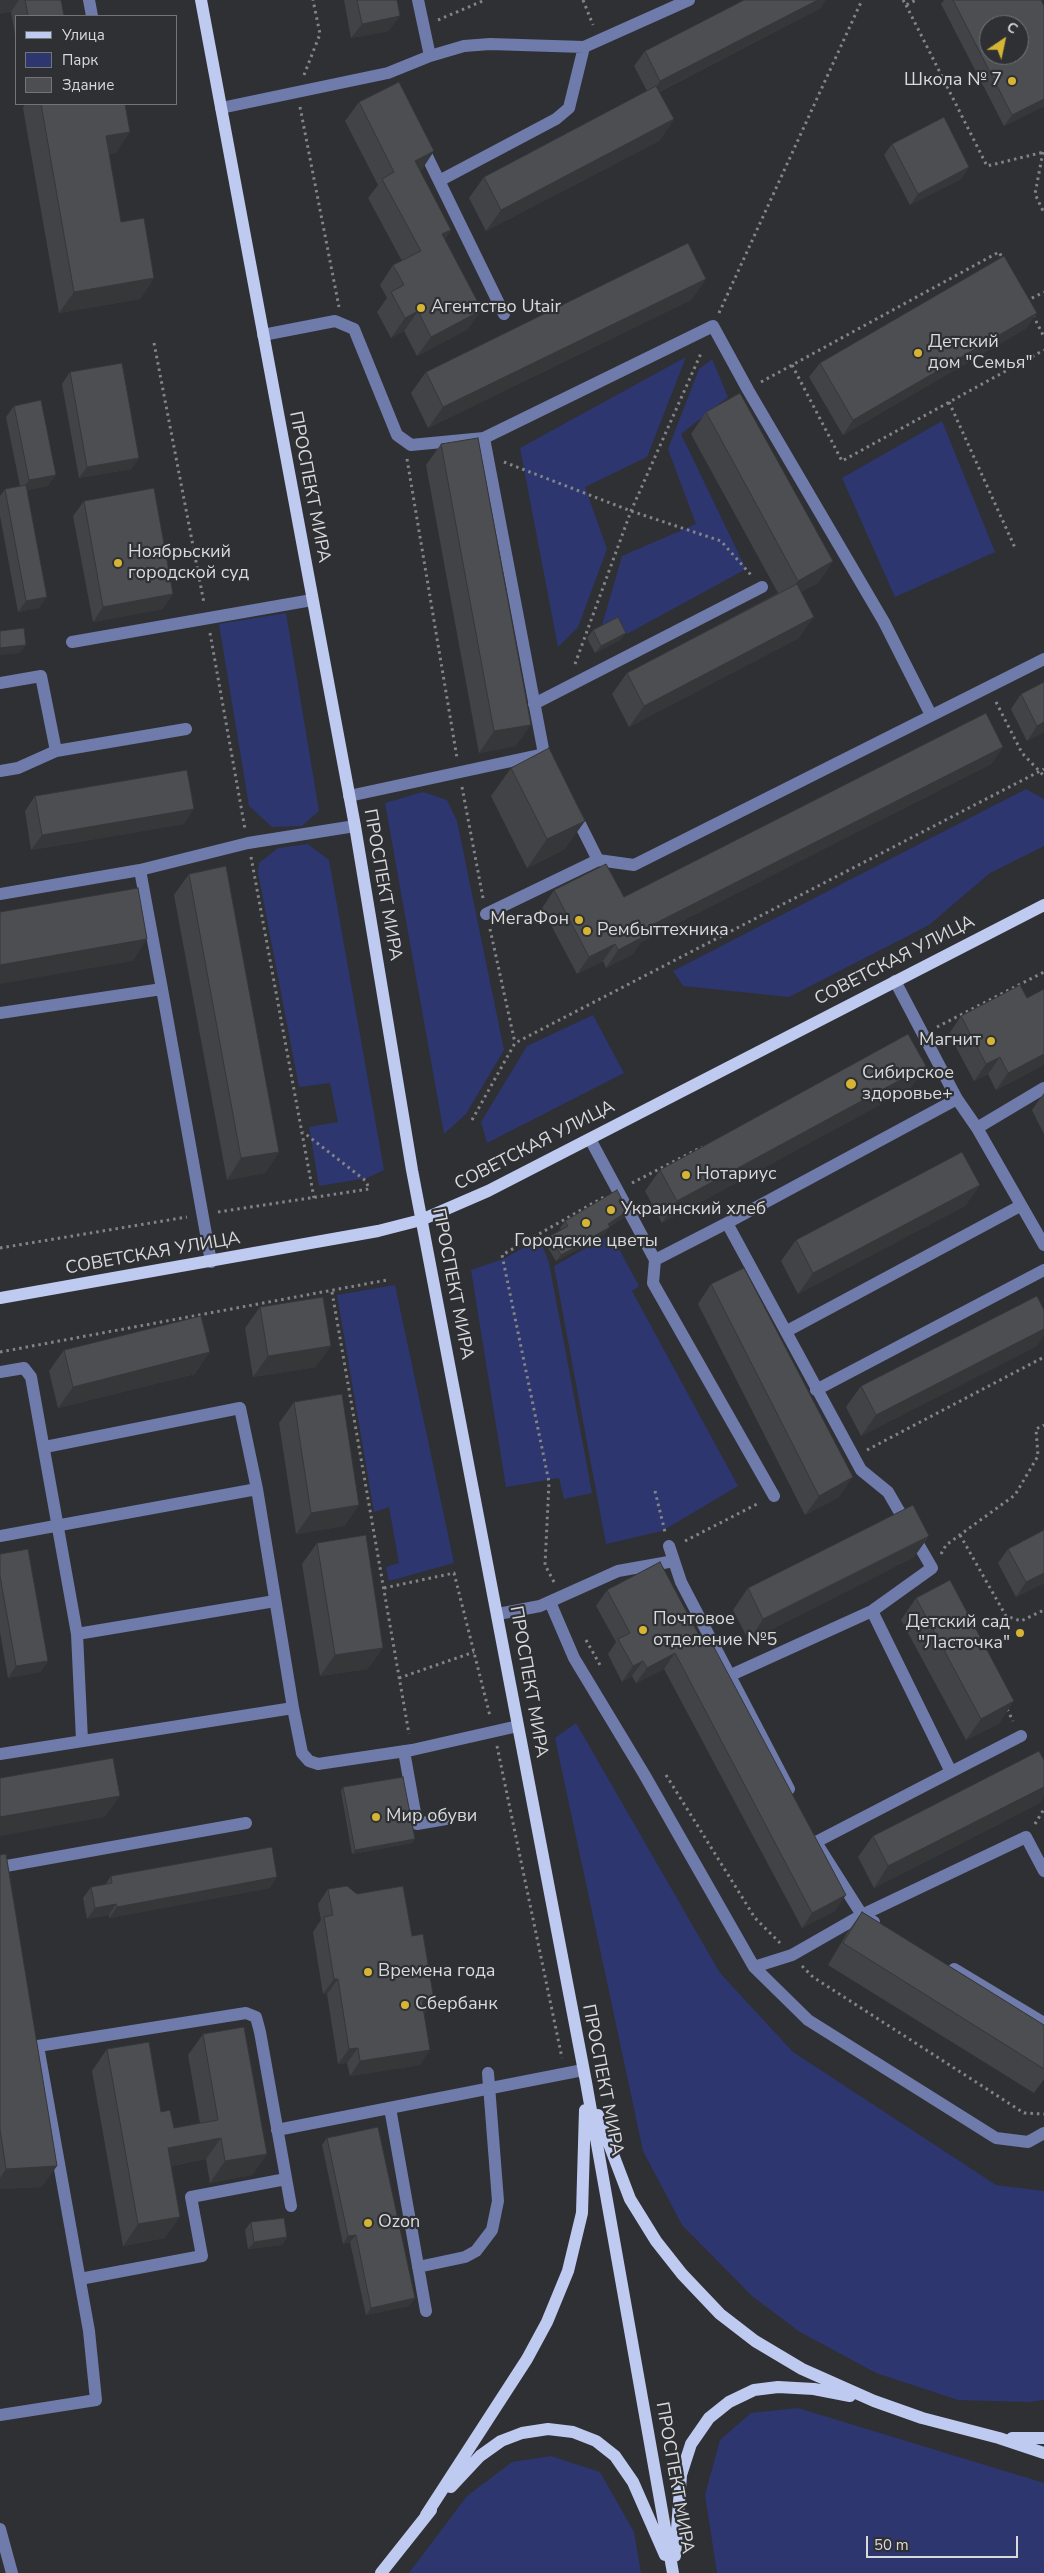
<!DOCTYPE html>
<meta charset="utf-8">
<style>
body{margin:0}
#map{position:relative;width:1044px;height:2573px;overflow:hidden;background:#2f3033;font-family:"Nunito Sans",sans-serif}
canvas{display:block}
.legend{position:absolute;left:15px;top:15px;width:162px;height:90px;box-sizing:border-box;background:#2f3033;border:1px solid #737476;margin:0;padding:6px 9px;list-style:none;font-size:15px;color:#d8d9db}
.legend li{display:flex;align-items:center;gap:10px;height:25px}
.legend b{width:25px;border:1px solid #737476}
.north{position:absolute;left:979px;top:15px;width:50px;height:50px;box-sizing:border-box;background:#2f3033;border:1px solid #737476;border-radius:50%;rotate:34deg;font-size:14px;font-weight:700;line-height:20px;text-align:center;color:#d8d9db}
.north::after{content:'';display:block;margin:auto;width:18px;height:22px;background:#d6b534;clip-path:polygon(50% 0,100% 100%,50% 72%,0 100%)}
.scale{position:absolute;left:866px;top:2536px;width:152px;height:22px;box-sizing:border-box;border:2px solid #d8d9db;border-top:0;padding-left:6px;font-size:15px;line-height:18px;white-space:nowrap;color:#d8d9db;-webkit-text-stroke:4px #2f3033;paint-order:stroke}
</style>
<div id="map">
<canvas width="1044" height="2573"></canvas>
<ul class="legend">
<li><b style="height:6px;background:#bfcaf1"></b>Улица</li>
<li><b style="height:14px;background:#2d366f"></b>Парк</li>
<li><b style="height:14px;background:#4d4e52"></b>Здание</li>
</ul>
<div class="north">С</div>
<div class="scale">50 m</div>
</div>
<script>
const ctx = document.querySelector('canvas').getContext('2d');
ctx.lineJoin = 'round';
function fillPath(path, color) {
  ctx.fillStyle = color;
  ctx.fill(path, 'evenodd');
}
function toPath(rows) {
  const path = new Path2D();
  for (const r of rows) {
    path.moveTo(r[0], r[1]);
    for (let i = 2; i < r.length; i += 2) path.lineTo(r[i], r[i + 1]);
  }
  return path;
}
function trace(path, color, width, dash) {
  ctx.strokeStyle = color;
  ctx.lineWidth = width;
  ctx.lineCap = dash ? 'butt' : 'round';
  ctx.setLineDash(dash || []);
  ctx.stroke(path);
}
function drawText(font, color, halo, rows, align = 'center') {
  ctx.font = font + ' "Nunito Sans",sans-serif';
  ctx.lineWidth = 4.5;
  ctx.setLineDash([]);
  ctx.textBaseline = 'middle';
  ctx.strokeStyle = halo;
  ctx.fillStyle = color;
  for (const [text, x, y, turn = 0] of rows) {
    ctx.save();
    ctx.translate(x, y);
    ctx.rotate((+turn || 0) * Math.PI / 180);
    ctx.textAlign = isNaN(turn) ? turn : align;
    if (halo) ctx.strokeText(text, 0, 0);
    ctx.fillText(text, 0, 0);
    ctx.restore();
  }
}
fillPath(toPath([
 [686,357,647,457,585,487,607,549,578,627,558,647,520,448],
 [712,359,728,397,681,434,746,569,627,634,618,620,600,632,622,556,696,524,668,449,699,369],
 [942,421,995,552,895,597,842,478],
 [286,613,319,811,302,826,272,827,249,806,219,624],
 [1026,789,1044,799,1044,846,990,873,929,925,789,997,683,986,673,971],
 [423,792,447,800,457,821,504,1050,466,1114,444,1134,385,803],
 [308,844,329,860,384,1170,367,1178,319,1186,309,1127,338,1122,330,1083,299,1087,258,872,259,863,278,848],
 [593,1015,624,1073,487,1143,481,1122,527,1046],
 [611,1234,639,1286,632,1291,738,1486,662,1531,606,1544,554,1266],
 [540,1239,549,1263,592,1493,564,1499,559,1478,506,1487,471,1270,503,1259],
 [395,1285,454,1563,389,1581,386,1567,399,1563,389,1507,374,1512,337,1295],
 [576,1723,720,1973,793,2052,996,2185,1044,2191,1044,2400,1029,2402,958,2400,876,2373,800,2332,752,2296,682,2225,643,2151,555,1738],
 [798,2408,1044,2483,1044,2573,717,2573,705,2495,720,2440,751,2413],
 [551,2456,600,2472,634,2532,641,2573,409,2573,467,2496,512,2462]
]), '#2d366f');
trace(toPath([
 [583,0,593,25],
 [903,0,906,5,916,0],
 [906,5,987,166,1044,152],
 [438,20,485,0],
 [304,75,320,34,313,0],
 [300,107,339,307],
 [1043,152,1035,194,1044,213],
 [1026,301,1044,292],
 [719,313,862,0],
 [1033,315,1044,337],
 [154,343,204,603],
 [792,365,842,461,1044,350],
 [761,382,999,252,1004,261],
 [949,402,1016,550],
 [407,459,457,758],
 [504,462,631,511,721,541,751,575],
 [210,633,245,829],
 [575,664,631,511,702,351],
 [996,702,1022,753,1044,776],
 [462,787,483,898],
 [251,857,314,1198],
 [490,929,515,1043],
 [937,1027,1044,972],
 [472,1120,515,1043,1044,769],
 [632,1183,702,1147],
 [218,1212,369,1189,366,1181,303,1132],
 [0,1248,187,1217],
 [332,1292,409,1734],
 [0,1352,387,1280],
 [867,1450,1044,1357],
 [655,1491,665,1532],
 [960,1535,1006,1616,1021,1621,1044,1610],
 [685,1541,759,1503],
 [941,1554,946,1545,1015,1495,1038,1456,1036,1429,1044,1425],
 [554,1582,545,1565,549,1482,502,1255,604,1197],
 [384,1588,454,1573,490,1716],
 [586,1640,600,1665],
 [399,1678,474,1652],
 [1007,1709,1013,1721],
 [497,1746,562,2058],
 [666,1775,755,1918,780,1943],
 [1035,1824,1044,1809],
 [802,1966,813,1977,1024,2113,1044,2114]
]), '#838487', 3, [2.5, 4]);
trace(toPath([
 [89,0,92,16],
 [430,56,464,46,490,44,584,47],
 [221,108,388,73,430,56,418,0],
 [422,146,504,314],
 [439,181,556,119,569,108,584,47,689,0],
 [263,335,335,321,354,329,397,435,411,445,484,438],
 [72,642,312,600],
 [0,683,41,676,56,751],
 [534,704,762,587],
 [0,771,18,768,56,751,186,729],
 [349,796,544,754,484,438,713,326,748,390,884,622,931,715],
 [574,812,598,860],
 [140,870,162,989],
 [0,894,140,870,248,843,355,826],
 [486,914,598,860,634,865,1044,659],
 [895,981,957,1099,977,1128,1044,1088],
 [0,1013,162,989,211,1262],
 [977,1128,1044,1245],
 [590,1139,655,1260,727,1223],
 [655,1260,653,1283,774,1496],
 [787,1331,1020,1206],
 [0,1372,24,1368,31,1377,77,1634,82,1740],
 [816,1390,1044,1270],
 [45,1447,240,1408,257,1489,293,1708],
 [0,1536,257,1489],
 [669,1546,681,1582,789,1789],
 [550,1602,574,1658,644,1774,754,1967,808,2020,996,2138,1028,2142,1044,2133],
 [872,1611,932,1568,888,1492,861,1470,727,1223,957,1099],
 [498,1614,540,1606,618,1571,674,1561],
 [77,1634,275,1601],
 [731,1675,872,1611,951,1772,816,1842],
 [404,1751,417,1824,446,1819],
 [0,1754,293,1708,302,1753,309,1761,318,1764,412,1750,518,1726],
 [951,1772,1021,1736],
 [817,1844,862,1915,874,1922],
 [0,1867,246,1823],
 [754,1967,792,1955,862,1915,1026,1837,1044,1871],
 [954,1969,1044,2023],
 [390,2108,426,2311],
 [277,2130,583,2070],
 [418,2267,465,2257,476,2251,492,2230,498,2201,488,2073],
 [80,2279,202,2256,191,2197,286,2179],
 [0,2415,96,2400,89,2331,38,2046,246,2013,256,2017,260,2032,291,2206],
 [0,2529,12,2573]
]), '#6f7baa', 12);
trace(toPath([
 [201,0,355,826,412,1170,586,2082,673,2573],
 [0,1298,378,1231,421,1220,488,1191,1044,905],
 [598,2115,630,2199,656,2241,682,2274,720,2314,755,2341,802,2369,874,2401,922,2418,999,2438,1044,2453],
 [1012,2438,1044,2438],
 [451,2487,480,2456,501,2441,522,2433,548,2429,573,2432,596,2441,615,2456,633,2482,665,2555],
 [426,2515,527,2359,547,2322,568,2271,582,2213,585,2110],
 [675,2556,681,2475,691,2444,709,2418,729,2402,754,2390,778,2387,814,2389,850,2396],
 [381,2573,431,2510]
]), '#bfcaf1', 12);
fillPath(toPath([
 [0,0,61,0,64,16,16,16,16,41,11,12],
 [344,0,397,0,389,31,351,38],
 [944,0,1041,0,1044,6,1044,106,1004,126,941,4],
 [821,8,659,92,674,119,659,141,486,231,469,198,484,177,647,91,634,66,645,51],
 [359,102,434,151,420,171,451,230,445,239,468,329,417,356,404,331,391,338,377,312,387,298,380,285,393,265,402,261,368,198,378,185,345,121],
 [25,104,125,104,116,153,109,154,121,222,154,278,140,299,59,313,23,108],
 [892,144,969,167,961,179,910,205,884,155],
 [706,279,691,300,428,428,411,393,426,372],
 [1027,328,843,435,809,377,820,363],
 [70,372,139,458,131,469,79,478,62,384],
 [14,406,48,486,27,490,39,608,18,612,0,516,0,496,5,489,20,486,6,417],
 [706,412,833,561,818,583,801,592,799,638,629,727,612,694,627,673,778,593,691,434],
 [441,444,516,746,479,753,426,465],
 [84,501,163,609,93,622,73,516],
 [593,630,626,633,620,640,595,653,587,638],
 [1021,694,1044,732,1027,741,1011,709],
 [1003,747,991,764,641,942,633,954,606,968,603,961,577,974,542,908,554,890,624,897],
 [511,768,565,849,527,868,491,796],
 [35,796,184,824,31,850,25,811],
 [189,874,279,1152,265,1173,227,1180,174,895],
 [1044,989,1044,1063,1042,1066,996,1090,988,1074,974,1081,949,1034,961,1016,1027,998],
 [911,1088,662,1223,645,1191,660,1170],
 [1044,1093,1044,1134,1032,1110],
 [980,1185,965,1206,798,1294,781,1261,796,1240],
 [623,1218,609,1227,605,1234,556,1261,545,1243,550,1236,561,1230,560,1228,565,1221],
 [711,1284,839,1497,805,1515,698,1304],
 [260,1307,316,1367,253,1377,245,1328],
 [1037,1346,861,1436,846,1407,861,1386],
 [64,1350,195,1374,58,1408,49,1371],
 [294,1402,359,1505,344,1526,296,1534,279,1423],
 [1044,1530,1044,1583,1016,1597,998,1563,1008,1549],
 [929,1536,914,1557,749,1641,733,1610,748,1588],
 [317,1543,368,1669,320,1676,302,1564],
 [0,1554,48,1661,40,1672,8,1678,0,1632],
 [660,1562,835,1911,802,1928,664,1669,636,1683,632,1676,622,1682,608,1654,616,1642,596,1606,607,1590],
 [916,1598,1000,1723,966,1740,901,1620],
 [343,1787,412,1843,352,1854,341,1791],
 [1040,1803,874,1888,858,1857,873,1836],
 [0,1855,42,2187,0,2189],
 [111,1876,270,1888,109,1918,109,1915,87,1919,83,1898,91,1887,105,1885],
 [328,1889,412,1936,434,2000,424,2014,420,2065,350,2076,347,2063,338,2064,327,1994,323,1994,313,1932,321,1920,318,1904],
 [862,1912,1044,2025,1044,2079,1034,2093,828,1965,847,1933],
 [203,2034,267,2154,252,2175,210,2183,206,2159,171,2166,165,2238,123,2246,92,2071,107,2049,161,2112,174,2128,200,2123,188,2055],
 [327,2138,415,2298,409,2306,366,2315,350,2242,343,2244,322,2145],
 [251,2222,287,2237,282,2245,248,2249,245,2230]
]), '#424347');
fillPath(toPath([
 [0,0,19,0,11,12,0,14],
 [818,0,826,0,821,8,650,96,660,81],
 [400,16,389,31,351,38,362,24],
 [1044,99,1044,106,1004,126,1012,115],
 [674,119,659,141,486,231,501,210],
 [130,132,116,153,91,157,106,136],
 [434,151,421,171,401,181,415,161],
 [969,167,961,179,910,205,918,194],
 [451,230,438,249,442,234],
 [154,278,140,299,59,313,74,292],
 [706,279,691,300,428,428,443,407],
 [482,310,468,329,417,356,431,337],
 [418,311,404,331,391,338,405,318],
 [1037,313,1027,328,843,435,853,420],
 [139,458,131,469,79,478,87,467],
 [56,475,48,486,21,492,29,480],
 [833,561,818,583,783,602,798,581],
 [173,594,163,609,93,622,103,607],
 [47,597,39,608,18,612,26,601],
 [814,617,799,638,629,727,644,706],
 [626,633,620,640,595,653,601,646],
 [26,645,20,653,0,655,0,648],
 [1044,722,1044,732,1027,741,1037,726],
 [531,725,516,746,479,753,494,731],
 [1003,747,991,764,641,942,633,954,606,968,618,950,642,930],
 [194,809,184,824,31,850,42,835],
 [585,821,565,849,527,868,547,839],
 [147,939,133,961,0,984,0,965],
 [615,944,603,961,577,974,589,957],
 [1044,1054,1044,1063,1042,1066,996,1090,1008,1073],
 [1000,1057,988,1074,974,1081,986,1064],
 [926,1066,911,1088,662,1223,677,1201],
 [279,1152,265,1173,227,1180,241,1158],
 [980,1185,965,1206,798,1294,813,1273],
 [628,1211,623,1218,603,1230,608,1224],
 [610,1227,605,1234,556,1261,561,1255],
 [1044,1329,1044,1336,1037,1346,861,1436,876,1415],
 [331,1346,316,1367,253,1377,268,1356],
 [210,1352,195,1374,58,1408,73,1387],
 [853,1477,839,1497,805,1515,819,1496],
 [359,1505,344,1526,296,1534,311,1513],
 [929,1536,914,1557,749,1641,763,1619],
 [1044,1573,1044,1583,1016,1597,1026,1582],
 [383,1648,368,1669,320,1676,335,1655],
 [675,1653,664,1669,636,1683,647,1668],
 [48,1661,40,1672,8,1678,16,1666],
 [643,1661,632,1676,622,1682,633,1666],
 [1014,1701,1000,1723,966,1740,981,1719],
 [1044,1787,1044,1797,1040,1803,874,1888,888,1866],
 [120,1796,105,1817,0,1836,0,1817],
 [415,1839,412,1843,352,1854,355,1850],
 [277,1877,270,1888,109,1918,117,1907],
 [846,1895,835,1911,802,1928,812,1913],
 [116,1904,109,1915,87,1919,95,1908],
 [334,1979,338,1979,327,1994,323,1994],
 [434,2000,423,2015,422,2001],
 [358,2048,347,2063,338,2064,349,2049],
 [430,2050,420,2065,350,2076,360,2061],
 [221,2138,206,2159,153,2169,168,2148],
 [267,2154,252,2175,210,2183,225,2161],
 [57,2166,42,2187,0,2189,0,2178,6,2169],
 [180,2217,165,2238,123,2246,138,2224],
 [356,2235,350,2242,343,2244,348,2236],
 [287,2237,282,2245,248,2249,254,2242],
 [415,2298,409,2306,366,2315,371,2308]
]), '#363739');
const building = toPath([
 [25,0,61,0,64,16,28,16,25,0],
 [357,0,397,0,400,16,362,24,357,0],
 [744,0,818,0,660,81,645,51,744,0],
 [953,0,1041,0,1044,6,1044,99,1012,115,953,0],
 [989,25,1019,25,1019,55,989,55,989,25],
 [399,82,434,151,415,161,451,230,442,234,482,310,431,337,418,311,405,318,391,292,404,285,393,265,421,251,382,179,394,172,359,102,399,82],
 [656,86,674,119,501,210,484,177,656,86],
 [41,104,125,104,130,132,106,136,121,222,144,218,154,278,74,292,41,104],
 [944,117,969,167,918,194,892,144,944,117],
 [688,243,706,279,443,407,426,372,688,243],
 [1004,256,1037,313,853,420,820,363,1004,256],
 [122,363,139,458,87,467,70,372,122,363],
 [740,393,833,561,798,581,706,412,740,393],
 [41,400,56,475,29,480,14,406,41,400],
 [478,438,531,725,494,731,441,444,478,438],
 [26,485,47,597,26,601,5,489,26,485],
 [154,488,173,594,103,607,84,501,154,488],
 [797,584,814,617,644,706,627,673,797,584],
 [618,617,626,633,601,646,593,630,618,617],
 [24,628,26,645,0,648,0,631,24,628],
 [1044,682,1044,722,1037,726,1021,694,1044,682],
 [986,713,1003,747,642,930,645,936,618,950,615,944,589,957,554,890,606,864,624,897,986,713],
 [549,748,585,821,547,839,511,768,549,748],
 [187,770,194,809,42,835,35,796,187,770],
 [226,866,279,1152,241,1158,189,874,226,866],
 [138,888,147,939,0,965,0,912,138,888],
 [1020,985,1027,998,1044,989,1044,1054,1008,1073,1000,1057,986,1064,961,1016,1020,985],
 [908,1034,926,1066,677,1201,660,1170,908,1034],
 [962,1152,980,1185,813,1273,796,1240,962,1152],
 [617,1190,628,1211,608,1224,610,1227,561,1255,550,1236,568,1226,565,1221,617,1190],
 [744,1268,853,1477,819,1496,711,1284,744,1268],
 [1037,1296,1044,1310,1044,1329,876,1415,861,1386,1037,1296],
 [323,1297,331,1346,268,1356,260,1307,323,1297],
 [201,1316,210,1352,73,1387,64,1350,201,1316],
 [342,1394,359,1505,311,1513,294,1402,342,1394],
 [913,1505,929,1536,763,1619,748,1588,913,1505],
 [1044,1530,1044,1573,1026,1582,1008,1549,1044,1530],
 [366,1535,383,1648,335,1655,317,1543,366,1535],
 [28,1549,48,1661,16,1666,0,1576,0,1554,28,1549],
 [660,1562,701,1639,708,1636,846,1895,812,1913,675,1653,647,1668,643,1661,633,1666,618,1639,630,1633,607,1590,660,1562],
 [950,1580,1014,1701,981,1719,916,1598,950,1580],
 [1039,1751,1044,1760,1044,1787,888,1866,873,1836,1039,1751],
 [113,1758,120,1796,0,1817,0,1778,113,1758],
 [403,1777,415,1839,355,1850,343,1787,403,1777],
 [272,1847,277,1877,117,1907,116,1904,95,1908,91,1887,112,1883,111,1876,272,1847],
 [6,1854,57,2166,6,2169,0,2129,0,1855,6,1854],
 [347,1886,357,1894,403,1886,412,1936,423,1934,434,2000,422,2001,430,2050,360,2061,358,2048,349,2049,338,1979,334,1979,324,1917,333,1915,328,1889,347,1886],
 [862,1912,1044,2025,1044,2069,843,1943,862,1912],
 [244,2027,267,2154,225,2161,221,2138,168,2148,180,2217,138,2224,107,2049,149,2042,161,2112,170,2110,174,2128,218,2120,203,2034,244,2027],
 [378,2127,415,2298,371,2308,356,2235,348,2236,327,2138,378,2127],
 [284,2218,287,2237,254,2242,251,2222,284,2218]
]);
fillPath(building, '#4d4e52');
trace(building, '#363739', 1);
for (const [x, y, r, color] of [
 [1012,81,5,"#d6b534"],
 [421,308,5,"#d6b534"],
 [918,353,5,"#d6b534"],
 [118,563,5,"#d6b534"],
 [579,920,5,"#d6b534"],
 [587,931,5,"#d6b534"],
 [991,1041,5,"#d6b534"],
 [851,1084,6,"#d6b534"],
 [686,1175,5,"#d6b534"],
 [611,1210,5,"#d6b534"],
 [586,1223,5,"#d6b534"],
 [643,1630,5,"#d6b534"],
 [1020,1633,5,"#d6b534"],
 [376,1817,5,"#d6b534"],
 [368,1972,5,"#d6b534"],
 [405,2005,5,"#d6b534"],
 [368,2223,5,"#d6b534"]
]) {
  const dot = new Path2D();
  dot.arc(x, y, r, 0, 2 * Math.PI);
  ctx.fillStyle = color;
  ctx.fill(dot);
  trace(dot, '#2f3033', 2);
}
drawText('18px', '#d8d9db', '#2f3033', [
 ["Школа № 7",1002,81,"right"],
 ["Агентство Utair",431,308],
 ["Детский",928,343],
 ["дом \"Семья\"",928,364],
 ["Ноябрьский",128,553],
 ["городской суд",128,574],
 ["МегаФон",569,920,"right"],
 ["Рембыттехника",597,931],
 ["Магнит",981,1041,"right"],
 ["Сибирское",862,1074],
 ["здоровье+",862,1095],
 ["Нотариус",696,1175],
 ["Украинский хлеб",621,1210],
 ["Городские цветы",586,1242,"center"],
 ["Почтовое",653,1620],
 ["отделение №5",653,1641],
 ["Детский сад",1010,1623,"right"],
 ["\"Ласточка\"",1010,1644,"right"],
 ["Мир обуви",386,1817],
 ["Времена года",378,1972],
 ["Сбербанк",415,2005],
 ["Ozon",378,2223]
], 'left');
drawText('18px', '#d8d9db', '#2f3033', [
 ["ПРОСПЕКТ МИРА",309,487,79],
 ["ПРОСПЕКТ МИРА",382,885,80],
 ["СОВЕТСКАЯ УЛИЦА",895,961,-27],
 ["СОВЕТСКАЯ УЛИЦА",535,1146,-27],
 ["СОВЕТСКАЯ УЛИЦА",153,1254,-10],
 ["ПРОСПЕКТ МИРА",452,1284,79],
 ["ПРОСПЕКТ МИРА",528,1682,80],
 ["ПРОСПЕКТ МИРА",602,2080,79],
 ["ПРОСПЕКТ МИРА",674,2478,80]
]);
</script>
